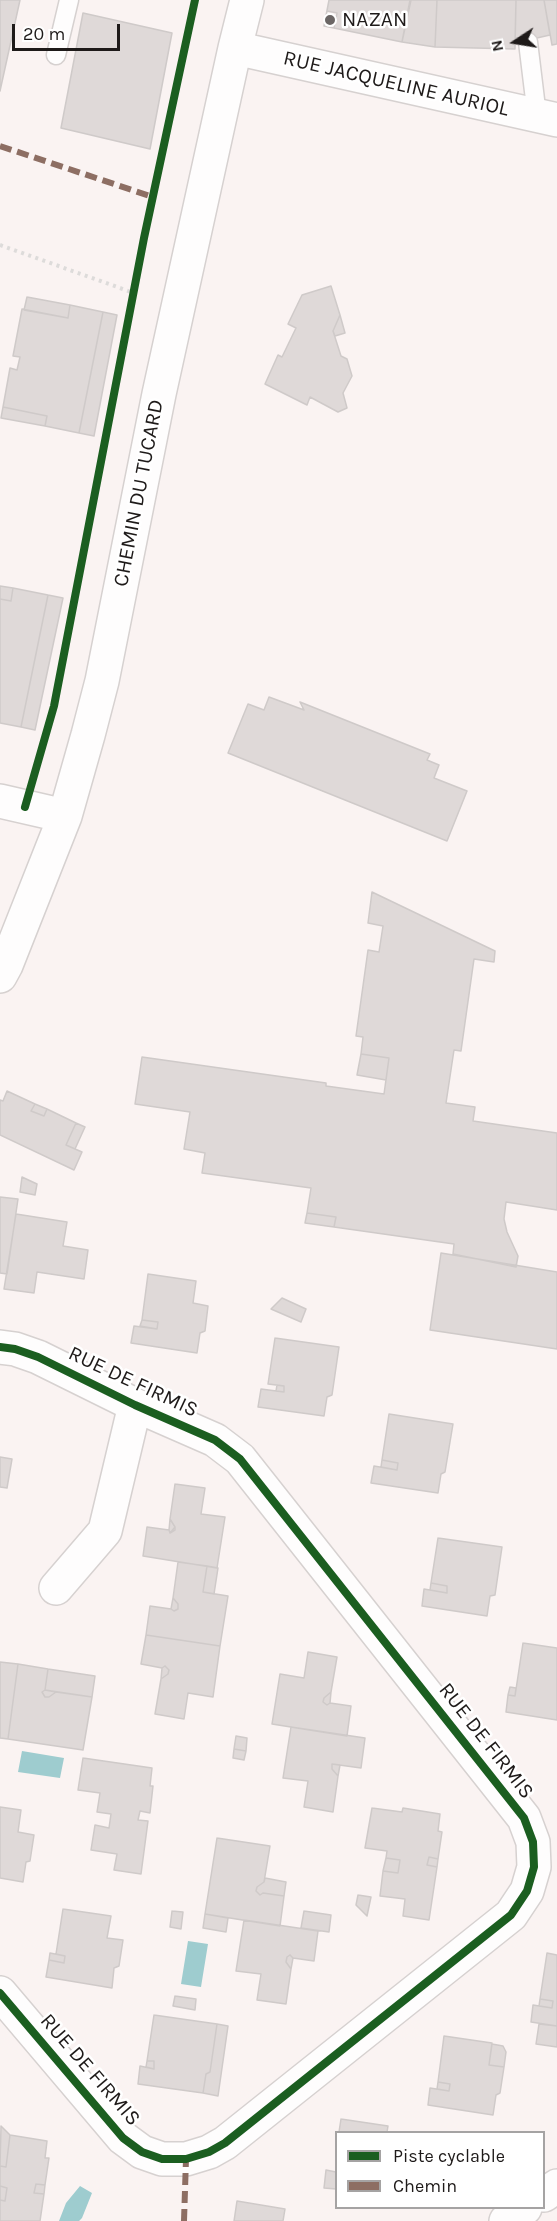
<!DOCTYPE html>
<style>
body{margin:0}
#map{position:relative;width:557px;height:2221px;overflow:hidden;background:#faf3f2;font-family:Karla,sans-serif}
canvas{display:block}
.legend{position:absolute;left:335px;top:2131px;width:210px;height:78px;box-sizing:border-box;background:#fff;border:2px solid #a5a3a3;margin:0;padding:8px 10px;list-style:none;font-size:18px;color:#1e1a19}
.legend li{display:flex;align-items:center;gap:12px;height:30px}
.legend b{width:30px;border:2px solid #a5a3a3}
.north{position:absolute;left:485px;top:12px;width:60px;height:60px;-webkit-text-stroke:4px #fff;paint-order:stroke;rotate:258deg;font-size:16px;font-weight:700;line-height:24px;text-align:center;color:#1e1a19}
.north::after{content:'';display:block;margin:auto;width:21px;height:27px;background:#1e1a19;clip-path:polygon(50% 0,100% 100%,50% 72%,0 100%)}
.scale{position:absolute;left:12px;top:24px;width:108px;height:27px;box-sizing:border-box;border:3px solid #1e1a19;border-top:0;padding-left:8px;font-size:18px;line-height:21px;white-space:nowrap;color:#1e1a19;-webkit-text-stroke:4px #fff;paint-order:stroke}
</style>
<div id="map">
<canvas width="557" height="2221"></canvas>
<ul class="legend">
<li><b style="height:8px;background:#1b5e20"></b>Piste cyclable</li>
<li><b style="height:8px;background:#8d6e63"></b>Chemin</li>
</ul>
<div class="north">N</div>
<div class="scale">20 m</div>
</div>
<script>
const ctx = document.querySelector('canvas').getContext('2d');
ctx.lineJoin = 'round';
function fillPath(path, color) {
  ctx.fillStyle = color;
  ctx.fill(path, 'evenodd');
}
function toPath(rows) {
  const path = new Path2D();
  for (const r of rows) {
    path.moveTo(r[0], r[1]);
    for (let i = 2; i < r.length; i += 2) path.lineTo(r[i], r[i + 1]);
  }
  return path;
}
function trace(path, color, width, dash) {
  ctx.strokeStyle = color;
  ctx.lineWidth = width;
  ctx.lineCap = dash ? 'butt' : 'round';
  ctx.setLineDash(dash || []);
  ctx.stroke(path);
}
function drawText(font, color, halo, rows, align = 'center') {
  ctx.font = font + ' Karla,sans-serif';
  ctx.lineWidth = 5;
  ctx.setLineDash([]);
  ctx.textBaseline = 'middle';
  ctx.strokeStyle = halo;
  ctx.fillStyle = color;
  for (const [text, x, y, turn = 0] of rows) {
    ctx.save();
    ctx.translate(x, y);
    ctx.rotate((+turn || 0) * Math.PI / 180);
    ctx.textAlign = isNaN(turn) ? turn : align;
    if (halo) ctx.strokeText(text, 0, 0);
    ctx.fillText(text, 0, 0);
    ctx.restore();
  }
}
fillPath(toPath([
 [22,1751,64,1758,60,1778,18,1772],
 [188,1941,208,1944,201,1987,181,1984],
 [80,2186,92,2193,82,2218,79,2221,59,2221,66,2203]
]), '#9ecccf');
const building = toPath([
 [0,0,20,0,0,91,0,0],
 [329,0,410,0,402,42,324,26,329,0],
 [411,0,437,0,435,47,402,42,411,0],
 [437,0,516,0,515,49,435,47,437,0],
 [516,0,544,0,550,35,515,43,516,0],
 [544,0,557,0,557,44,552,45,544,0],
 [327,11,337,13,334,28,324,26,327,11],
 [83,13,172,33,150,149,61,128,83,13],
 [331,286,340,315,333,331,341,356,347,359,352,376,343,393,347,408,338,412,310,397,307,405,265,384,278,355,282,357,296,328,288,324,302,295,331,286],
 [27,297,70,305,68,318,24,310,27,297],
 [70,305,103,312,79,433,45,426,47,416,3,407,10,368,17,370,20,357,13,356,22,309,68,318,70,305],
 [103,312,117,315,94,436,79,433,103,312],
 [340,315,345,333,335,336,333,331,340,315],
 [3,407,47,416,45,426,1,418,3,407],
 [0,586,13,588,11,601,0,599,0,586],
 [13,588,48,595,21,727,0,723,0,599,11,601,13,588],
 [48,595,63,598,35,730,21,727,48,595],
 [269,697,304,710,300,702,430,754,427,760,439,765,434,778,467,791,447,841,228,753,248,704,264,710,269,697],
 [372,892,495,951,494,962,474,959,461,1051,454,1050,446,1103,475,1107,473,1121,557,1133,557,1210,506,1202,504,1219,507,1232,518,1256,516,1267,453,1254,454,1244,334,1227,336,1217,307,1213,311,1188,202,1173,205,1153,184,1149,190,1112,135,1104,142,1057,326,1083,326,1086,384,1094,389,1058,361,1054,363,1037,356,1036,368,950,379,952,383,926,368,923,372,892],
 [361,1054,389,1058,386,1080,357,1075,361,1054],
 [7,1091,35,1104,31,1111,44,1116,47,1109,76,1123,66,1145,82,1152,74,1170,0,1135,0,1100,3,1101,7,1091],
 [35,1104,47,1109,44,1116,31,1111,35,1104],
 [76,1123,85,1127,75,1149,66,1145,76,1123],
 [22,1177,37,1184,35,1195,20,1192,22,1177],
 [0,1197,18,1199,7,1274,0,1273,0,1197],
 [307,1213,336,1217,334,1227,305,1223,307,1213],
 [16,1214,67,1222,63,1246,88,1250,84,1279,37,1272,34,1293,4,1289,16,1214],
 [441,1253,557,1272,557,1349,430,1330,441,1253],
 [148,1274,196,1281,193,1303,208,1306,205,1331,200,1333,197,1353,131,1343,134,1326,157,1329,158,1322,142,1320,148,1274],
 [282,1298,306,1309,301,1322,271,1309,282,1298],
 [142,1320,158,1322,157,1329,140,1326,142,1320],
 [275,1338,339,1347,332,1395,327,1397,324,1416,258,1407,261,1389,284,1392,284,1386,268,1384,275,1338],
 [277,1385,284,1386,284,1392,276,1391,277,1385],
 [389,1414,453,1424,445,1472,441,1474,438,1493,371,1483,374,1466,397,1470,398,1463,382,1460,389,1414],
 [0,1457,12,1459,7,1488,0,1487,0,1457],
 [382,1460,398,1463,397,1470,381,1467,382,1460],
 [175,1484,205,1488,201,1514,225,1517,217,1568,143,1556,147,1527,169,1530,170,1533,175,1530,175,1527,170,1519,175,1484],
 [170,1519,175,1527,170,1533,169,1530,170,1519],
 [438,1538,502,1547,495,1595,490,1596,487,1616,422,1606,424,1589,447,1593,447,1586,431,1583,438,1538],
 [178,1562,207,1566,203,1592,228,1596,220,1646,146,1635,150,1606,171,1609,174,1611,178,1609,178,1604,173,1598,178,1562],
 [207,1566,218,1568,214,1594,203,1592,207,1566],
 [431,1583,447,1586,447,1593,430,1590,431,1583],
 [173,1598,178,1604,178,1609,174,1611,171,1609,173,1598],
 [146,1635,220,1646,213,1697,188,1693,184,1719,155,1714,161,1679,168,1674,169,1670,165,1666,162,1668,141,1664,146,1635],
 [523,1643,557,1648,557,1720,506,1712,508,1695,515,1696,523,1643],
 [308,1652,337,1657,331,1692,324,1698,323,1702,327,1705,330,1703,351,1706,347,1736,272,1724,280,1674,304,1678,308,1652],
 [0,1662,18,1664,8,1739,0,1738,0,1662],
 [18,1664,48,1669,45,1690,42,1692,45,1697,49,1697,56,1692,92,1697,83,1750,8,1739,18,1664],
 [165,1666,169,1670,168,1674,161,1679,162,1668,165,1666],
 [48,1669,95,1676,92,1697,45,1690,48,1669],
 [510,1687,516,1688,515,1696,508,1695,510,1687],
 [45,1690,56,1692,49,1697,45,1697,42,1692,45,1690],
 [331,1692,330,1703,327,1705,323,1702,324,1698,331,1692],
 [291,1727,365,1738,361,1768,332,1764,332,1769,338,1776,333,1812,304,1807,308,1781,283,1778,291,1727],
 [236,1736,247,1738,246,1751,234,1749,236,1736],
 [234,1749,246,1751,244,1760,233,1758,234,1749],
 [83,1758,152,1768,150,1786,153,1786,150,1813,140,1811,138,1820,148,1821,141,1874,114,1870,117,1854,91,1850,95,1825,109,1828,111,1814,97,1812,100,1793,78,1790,83,1758],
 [332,1764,340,1765,338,1776,332,1769,332,1764],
 [0,1807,21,1810,18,1832,34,1835,30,1861,26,1862,23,1882,0,1878,0,1807],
 [372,1808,402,1812,403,1808,440,1814,438,1831,442,1832,438,1859,429,1857,427,1865,437,1867,429,1920,403,1916,405,1899,380,1896,383,1871,398,1873,400,1860,386,1858,387,1851,365,1848,372,1808],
 [217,1838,270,1846,264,1882,257,1887,256,1891,260,1895,263,1893,284,1896,280,1926,205,1914,217,1838],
 [429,1857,438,1859,437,1867,427,1865,429,1857],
 [386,1858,400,1860,398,1873,383,1871,386,1858],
 [265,1878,286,1882,284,1896,263,1893,260,1895,256,1891,257,1887,264,1882,265,1878],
 [358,1895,371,1897,367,1916,356,1905,358,1895],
 [63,1909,111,1916,107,1938,123,1940,119,1966,114,1968,112,1988,46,1977,49,1960,64,1963,65,1956,56,1954,63,1909],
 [172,1911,183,1912,181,1929,170,1927,172,1911],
 [304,1911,331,1915,329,1932,301,1928,304,1911],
 [205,1914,228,1918,226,1932,203,1928,205,1914],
 [244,1920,318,1931,314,1961,293,1958,290,1955,287,1957,286,1962,291,1969,286,2004,257,2000,261,1974,236,1971,244,1920],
 [50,1953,65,1956,64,1963,49,1960,50,1953],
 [547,1953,557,1955,557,2026,531,2022,533,2005,552,2008,553,2001,540,1999,547,1953],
 [290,1955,293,1958,291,1969,286,1962,287,1957,290,1955],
 [175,1996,196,1999,195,2010,173,2006,175,1996],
 [540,1999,553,2001,552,2008,539,2006,540,1999],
 [154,2015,217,2024,210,2072,206,2074,203,2093,138,2084,140,2066,154,2069,154,2061,147,2061,154,2015],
 [217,2024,228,2026,218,2096,203,2093,206,2074,210,2072,217,2024],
 [539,2024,557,2026,557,2047,536,2044,539,2024],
 [444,2036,492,2043,489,2065,504,2067,500,2093,496,2095,493,2115,428,2105,430,2088,449,2091,450,2084,438,2082,444,2036],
 [492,2044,503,2046,506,2052,504,2067,489,2065,492,2044],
 [147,2061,154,2061,154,2069,146,2067,147,2061],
 [438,2082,450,2084,449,2091,437,2089,438,2082],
 [341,2119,388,2126,387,2132,339,2132,341,2119],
 [1,2126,10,2135,6,2167,0,2166,1,2126],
 [10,2135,47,2141,45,2158,49,2158,45,2185,36,2184,34,2193,44,2194,40,2221,0,2221,0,2200,5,2201,7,2188,0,2186,0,2166,6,2167,10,2135],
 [326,2170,336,2172,336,2189,324,2188,326,2170],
 [36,2184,45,2185,44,2194,34,2193,36,2184],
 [0,2186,7,2188,5,2201,0,2200,0,2186],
 [237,2201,285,2209,283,2221,234,2221,237,2201]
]);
fillPath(building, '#dfd9d8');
trace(building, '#cfcac9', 1.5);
const service = toPath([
 [528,42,537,116],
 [56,55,69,0]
]);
const minor = toPath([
 [235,48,557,120],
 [0,801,65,816],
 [0,976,6,965,65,816,88,735,102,681,159,394,235,48,247,0],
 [0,1347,15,1349,38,1357,135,1405,215,1440,240,1459,524,1818,533,1842,534,1867,527,1891,511,1915,225,2143,209,2152,186,2159,162,2159,142,2152,123,2138,0,1993],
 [56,1588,105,1531,135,1405]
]);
const primary = toPath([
 [544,2195,557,2186],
 [506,2221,525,2208]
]);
trace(service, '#d6d1d0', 21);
trace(minor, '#d6d1d0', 36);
trace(primary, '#d6d1d0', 36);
trace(toPath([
 [0,245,134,293]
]), '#dddbda', 4, [3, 4.5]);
trace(service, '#fefdfd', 18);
trace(minor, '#fefdfd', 33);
trace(primary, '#fefdfd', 33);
trace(toPath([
 [0,146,153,197],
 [184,2221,186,2159]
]), '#8d6e63', 6, [12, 6]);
trace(toPath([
 [25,807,54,706,144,238,195,0],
 [0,1347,15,1349,38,1357,135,1405,215,1440,240,1459,524,1818,533,1842,534,1867,527,1891,511,1915,225,2143,209,2152,186,2159,162,2159,142,2152,123,2138,0,1993]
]), '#1b5e20', 8);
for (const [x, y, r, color] of [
 [330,20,6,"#6b6665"]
]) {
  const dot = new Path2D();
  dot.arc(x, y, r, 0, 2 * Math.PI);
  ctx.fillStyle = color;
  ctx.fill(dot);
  trace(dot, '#fff', 2);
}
drawText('21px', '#1e1a19', '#fff', [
 ["NAZAN",342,20]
], 'left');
drawText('21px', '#1e1a19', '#fff', [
 ["RUE JACQUELINE AURIOL",396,84,13],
 ["CHEMIN DU TUCARD",139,493,-79],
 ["RUE DE FIRMIS",133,1382,25],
 ["RUE DE FIRMIS",486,1741,52],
 ["RUE DE FIRMIS",90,2070,49]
]);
</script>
